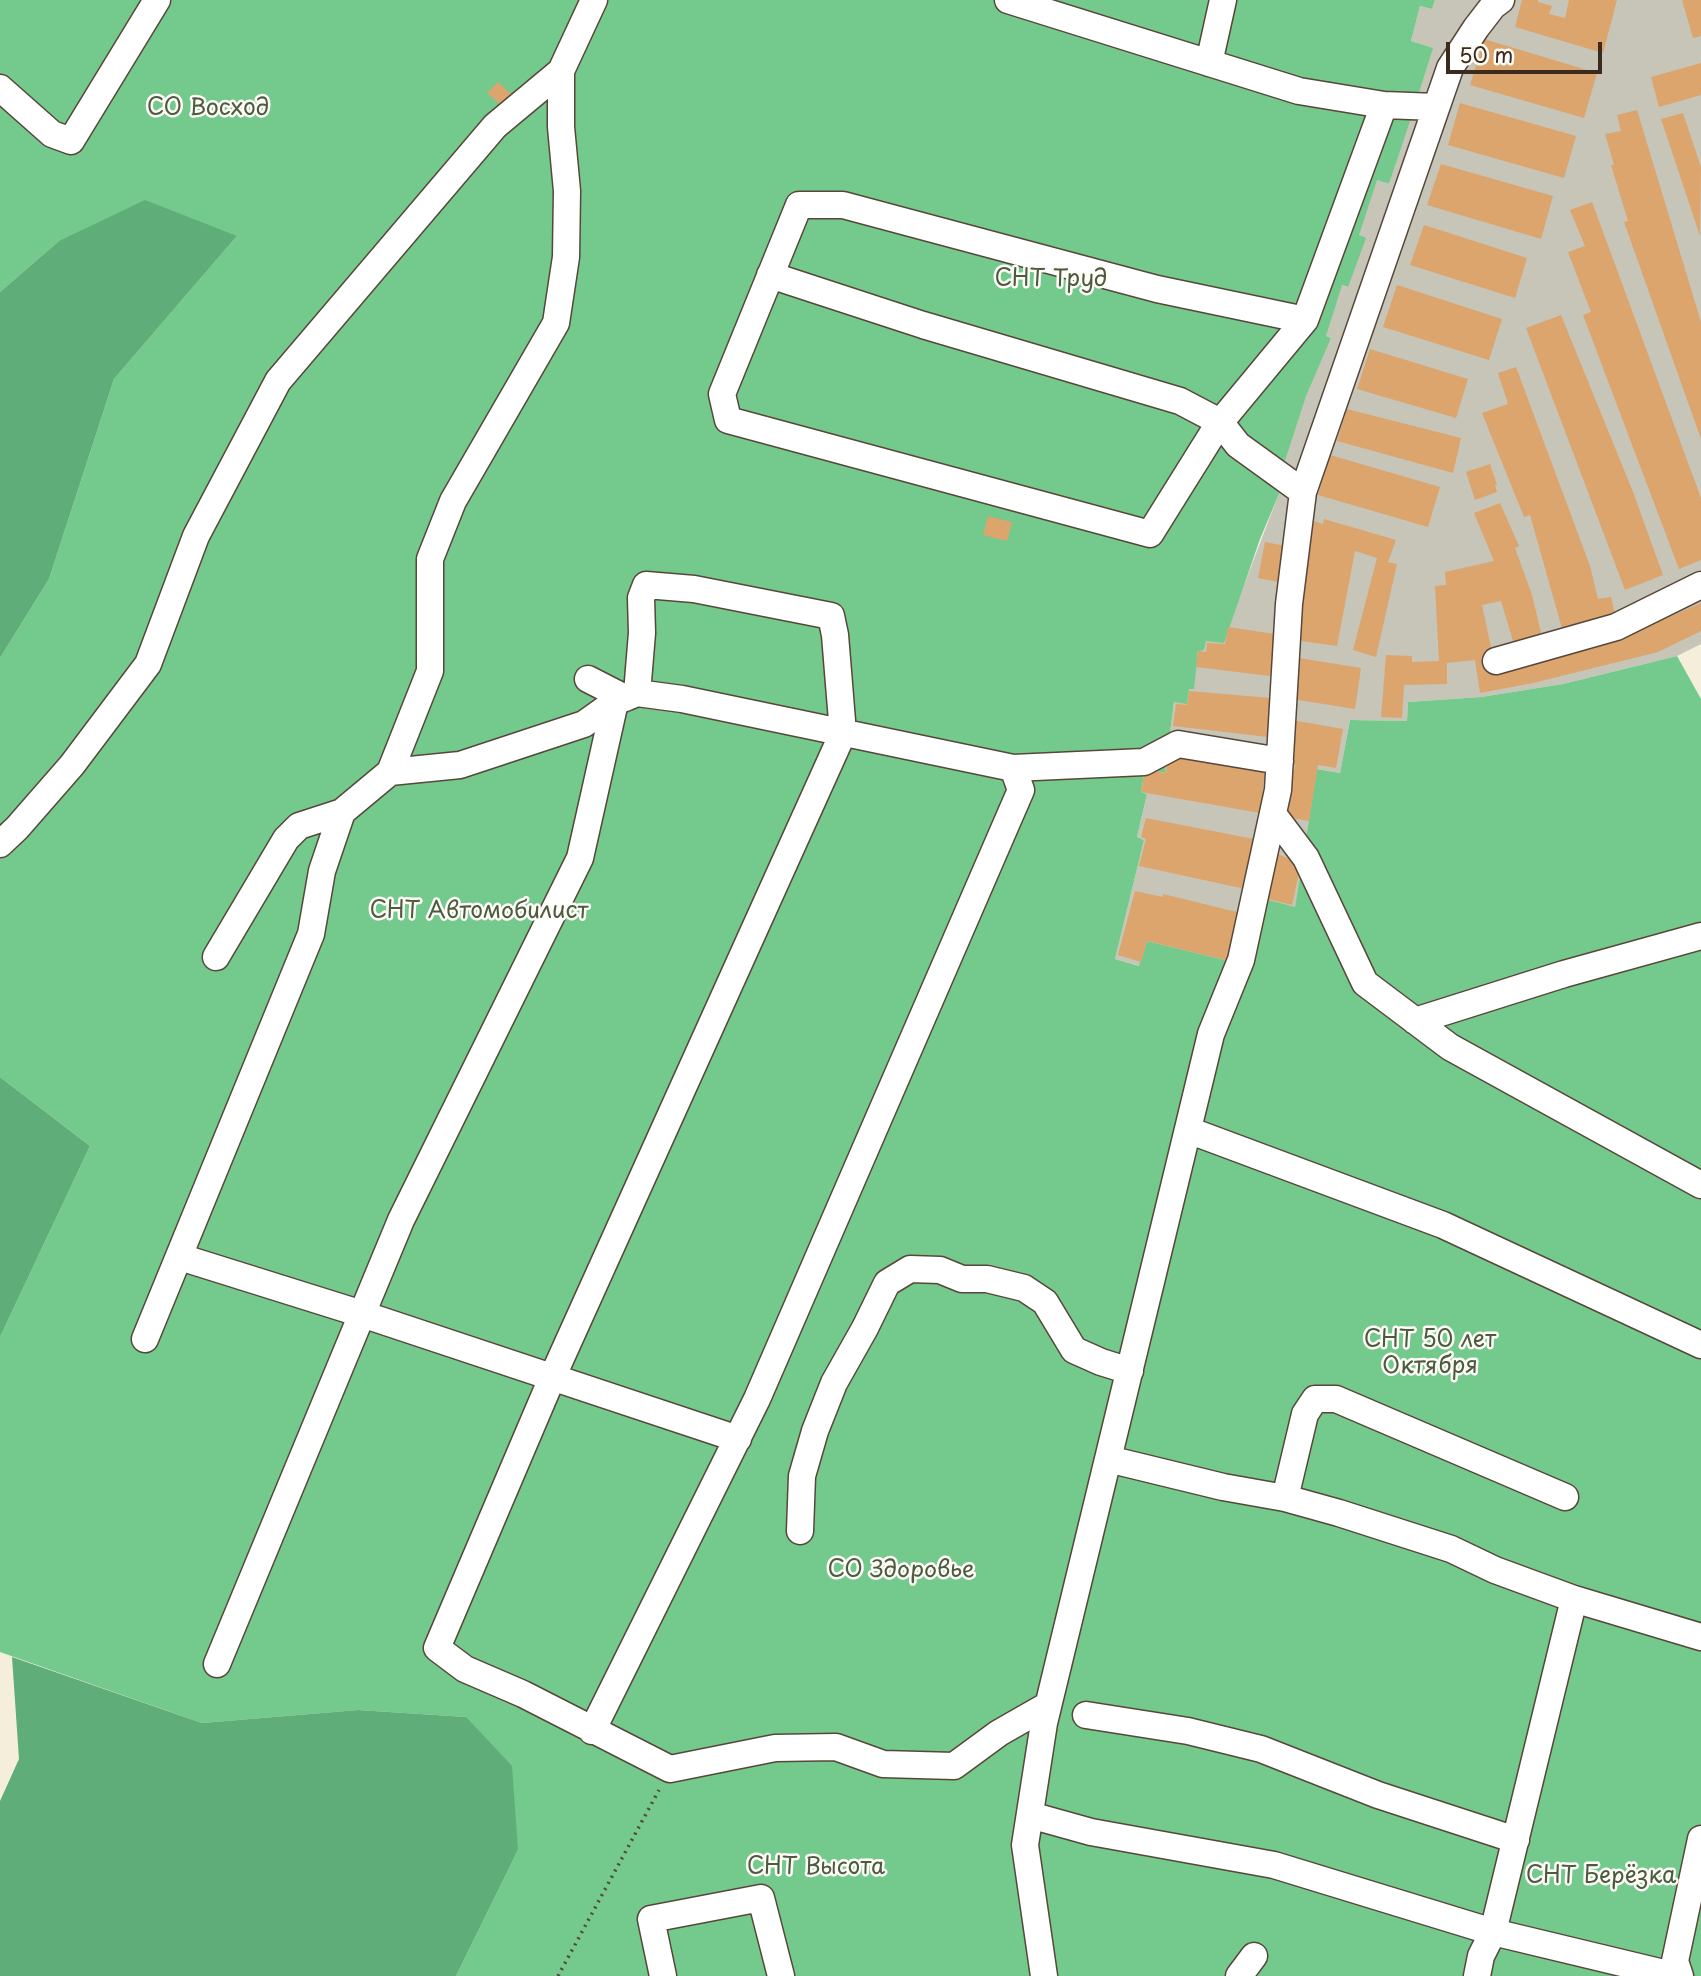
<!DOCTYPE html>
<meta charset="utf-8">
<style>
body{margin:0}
#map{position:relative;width:1701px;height:1976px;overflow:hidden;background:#f4eeda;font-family:"Playpen Sans",sans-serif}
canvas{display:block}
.scale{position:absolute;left:1446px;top:42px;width:156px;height:32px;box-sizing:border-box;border:4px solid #3b2a1e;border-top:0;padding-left:9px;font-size:21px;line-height:24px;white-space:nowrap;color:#3b2a1e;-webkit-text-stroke:5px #fdfcf7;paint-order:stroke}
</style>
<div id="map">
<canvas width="1701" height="1976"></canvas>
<div class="scale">50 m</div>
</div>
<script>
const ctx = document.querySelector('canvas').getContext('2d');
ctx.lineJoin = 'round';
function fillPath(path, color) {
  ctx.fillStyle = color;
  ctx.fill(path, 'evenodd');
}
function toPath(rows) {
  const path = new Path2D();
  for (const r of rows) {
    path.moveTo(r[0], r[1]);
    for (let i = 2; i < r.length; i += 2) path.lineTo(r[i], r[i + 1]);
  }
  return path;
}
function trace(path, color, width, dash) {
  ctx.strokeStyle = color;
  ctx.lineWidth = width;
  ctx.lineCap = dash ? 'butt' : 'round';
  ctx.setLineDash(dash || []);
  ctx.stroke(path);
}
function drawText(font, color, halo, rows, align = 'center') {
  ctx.font = font + ' "Playpen Sans",sans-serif';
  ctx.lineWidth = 5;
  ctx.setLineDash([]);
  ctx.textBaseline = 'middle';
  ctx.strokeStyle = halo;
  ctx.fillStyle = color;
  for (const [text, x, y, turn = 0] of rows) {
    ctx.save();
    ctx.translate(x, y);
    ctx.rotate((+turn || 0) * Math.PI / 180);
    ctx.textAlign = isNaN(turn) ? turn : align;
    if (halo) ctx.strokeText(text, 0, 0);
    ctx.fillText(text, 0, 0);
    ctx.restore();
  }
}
fillPath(toPath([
 [1435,0,1701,0,1701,644,1677,656,1563,684,1481,697,1408,702,1407,721,1350,720,1340,773,1317,769,1295,908,1249,895,1234,962,1147,941,1140,966,1115,959,1144,840,1137,837,1147,794,1141,792,1145,769,1165,773,1174,702,1189,688,1199,649,1206,641,1228,627,1283,483,1259,468,1331,338,1312,330,1330,280,1347,287,1350,232,1369,177,1389,184,1432,48,1411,41,1420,6,1432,9]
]), '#c7c5b8');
fillPath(toPath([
 [0,0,1435,0,1432,9,1420,6,1411,41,1433,48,1408,127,1389,184,1377,180,1359,235,1366,238,1348,287,1342,285,1326,336,1331,338,1306,396,1279,479,1284,482,1260,539,1224,643,1206,641,1204,650,1198,651,1194,689,1189,689,1187,704,1174,702,1165,773,1145,769,1141,792,1147,794,1137,837,1144,840,1115,959,1139,966,1147,941,1234,962,1249,895,1295,907,1317,769,1340,773,1350,720,1407,721,1408,702,1481,697,1563,684,1677,656,1701,699,1701,1976,456,1976,518,1850,466,1717,358,1710,202,1723,0,1652,0,1337,90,1146,0,1077,0,658,49,579,114,379,237,236,59,241,0,292]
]), '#74c98d');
fillPath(toPath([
 [145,200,237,236,114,379,49,579,0,658,0,292,59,241],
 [0,1077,90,1146,0,1337],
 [12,1657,202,1723,358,1710,466,1717,512,1766,518,1850,456,1976,0,1976,0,1801,19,1759]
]), '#5fad78');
fillPath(toPath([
 [1522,0,1538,0,1538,2,1552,6,1549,14,1565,18,1569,0,1617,0,1603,53,1515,27],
 [1682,0,1701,0,1701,36,1693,38],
 [1484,39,1597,73,1584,118,1470,85],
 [1701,63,1701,95,1659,107,1651,77],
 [498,82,511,94,501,105,487,93],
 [1460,103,1576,136,1564,178,1448,145],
 [1637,110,1701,322,1701,439,1624,222,1628,221,1611,165,1614,165,1605,134,1621,131,1617,115],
 [1683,113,1701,167,1700,236,1661,119],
 [1441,164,1553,196,1541,239,1427,205],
 [1592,202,1701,498,1701,560,1679,569,1583,315,1591,312,1568,252,1585,246,1570,210],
 [1424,225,1527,258,1515,298,1410,265],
 [1397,285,1502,319,1489,360,1383,327],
 [1561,315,1633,492,1663,575,1625,590,1526,328],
 [1370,349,1468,379,1456,418,1357,389],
 [1516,367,1590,566,1598,599,1611,597,1616,619,1563,632,1530,515,1524,517,1482,413,1508,404,1498,373],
 [1347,409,1461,438,1453,473,1337,441],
 [1330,455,1440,487,1428,527,1318,495],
 [1490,464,1497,485,1495,485,1497,492,1475,500,1466,472],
 [1500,503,1519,546,1515,548,1532,595,1542,637,1514,644,1501,601,1482,605,1496,671,1622,638,1701,603,1701,631,1658,652,1533,683,1480,693,1475,660,1447,663,1447,684,1404,685,1402,718,1381,717,1386,655,1412,656,1412,662,1439,661,1435,586,1446,585,1445,572,1494,561,1474,513],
 [988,516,1012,522,1007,541,983,535],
 [1324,519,1396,540,1388,562,1397,564,1376,657,1353,650,1377,558,1355,551,1337,646,1294,640,1311,520,1323,524],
 [1265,542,1285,546,1278,582,1258,578],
 [1228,627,1275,634,1270,676,1196,667,1198,651,1206,652,1207,643,1225,644],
 [1299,658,1361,668,1355,709,1292,699],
 [1189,691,1271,698,1268,737,1173,726,1176,704,1187,705],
 [1292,720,1343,729,1336,768,1318,765,1309,821,1287,817,1295,765,1285,763],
 [1169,757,1265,771,1260,813,1141,792,1145,769,1165,773],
 [1146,818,1259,840,1250,890,1139,866,1146,839,1141,837],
 [1278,854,1301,864,1292,905,1268,899],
 [1135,891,1163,897,1163,894,1245,914,1234,962,1147,941,1141,962,1118,955]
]), '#dba56d');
const minor = toPath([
 [1008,0,1299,91,1384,105,1436,107],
 [1209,63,1223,0],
 [0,88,52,134,71,141,157,0],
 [770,275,923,325,1180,401,1220,422,1238,445,1303,492],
 [1305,320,1157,289,843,205,799,205,722,394,728,420,1150,534,1218,425,1305,320,1384,105],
 [1496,661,1616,627,1701,585],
 [588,679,625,698],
 [637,693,642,633,641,598,646,585,694,589,831,616,835,635,843,733,552,1378,437,1648,465,1669,523,1694,670,1769,775,1748,836,1747,883,1764,954,1766,999,1733,1048,1705],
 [390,772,460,765,584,724,615,702,637,693,682,699,1013,768,1144,762,1178,744,1280,761],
 [1273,814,1306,858,1365,983,1450,1047,1701,1185],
 [0,844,17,828,72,765,148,664,196,536,278,381,495,126,561,71],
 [216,957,286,839,299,826,342,812],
 [1415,1021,1564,974,1701,936],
 [1188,1130,1443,1225,1701,1345],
 [180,1257,362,1314,738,1439],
 [145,1339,311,934,322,871,342,812,390,772,430,671,430,559,453,501,556,323,566,257,567,191,561,127,561,71,594,0],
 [1108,1459,1223,1487,1285,1498,1339,1513,1451,1549,1495,1570,1574,1599,1701,1637],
 [1285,1498,1305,1414,1315,1399,1336,1399,1565,1497],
 [800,1531,802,1476,815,1431,834,1383,865,1328,887,1283,910,1269,940,1270,962,1279,987,1279,1024,1288,1045,1302,1074,1350,1101,1362,1130,1371],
 [217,1664,401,1220,580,858,615,702],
 [1086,1715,1188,1731,1261,1749,1378,1795,1516,1840],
 [592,1731,757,1399,1021,790,1013,768],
 [1030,1815,1091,1832,1274,1865,1493,1932,1676,1976],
 [663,1976,651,1919,761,1898,781,1976],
 [1044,1976,1025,1845,1044,1723,1211,1034,1241,960,1278,790,1289,604,1303,492,1450,68,1476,28,1493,6,1501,0],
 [1239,1976,1254,1956],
 [1477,1976,1481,1956,1493,1932,1574,1599],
 [1680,1976,1675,1961,1701,1839]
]);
trace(minor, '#57473a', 29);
trace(toPath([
 [558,1976,659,1790]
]), '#57473a', 3.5, [2, 5]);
trace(minor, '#fff', 26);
drawText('23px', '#4c5a3f', '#fdfcf7', [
 ["СО Восход",208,109],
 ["СНТ Труд",1051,280],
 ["СНТ Автомобилист",479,912],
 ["СНТ 50 лет",1430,1341],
 ["Октября",1430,1367],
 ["СО Здоровье",901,1571],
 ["СНТ Высота",816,1868],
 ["СНТ Берёзка",1601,1877]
]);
</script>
